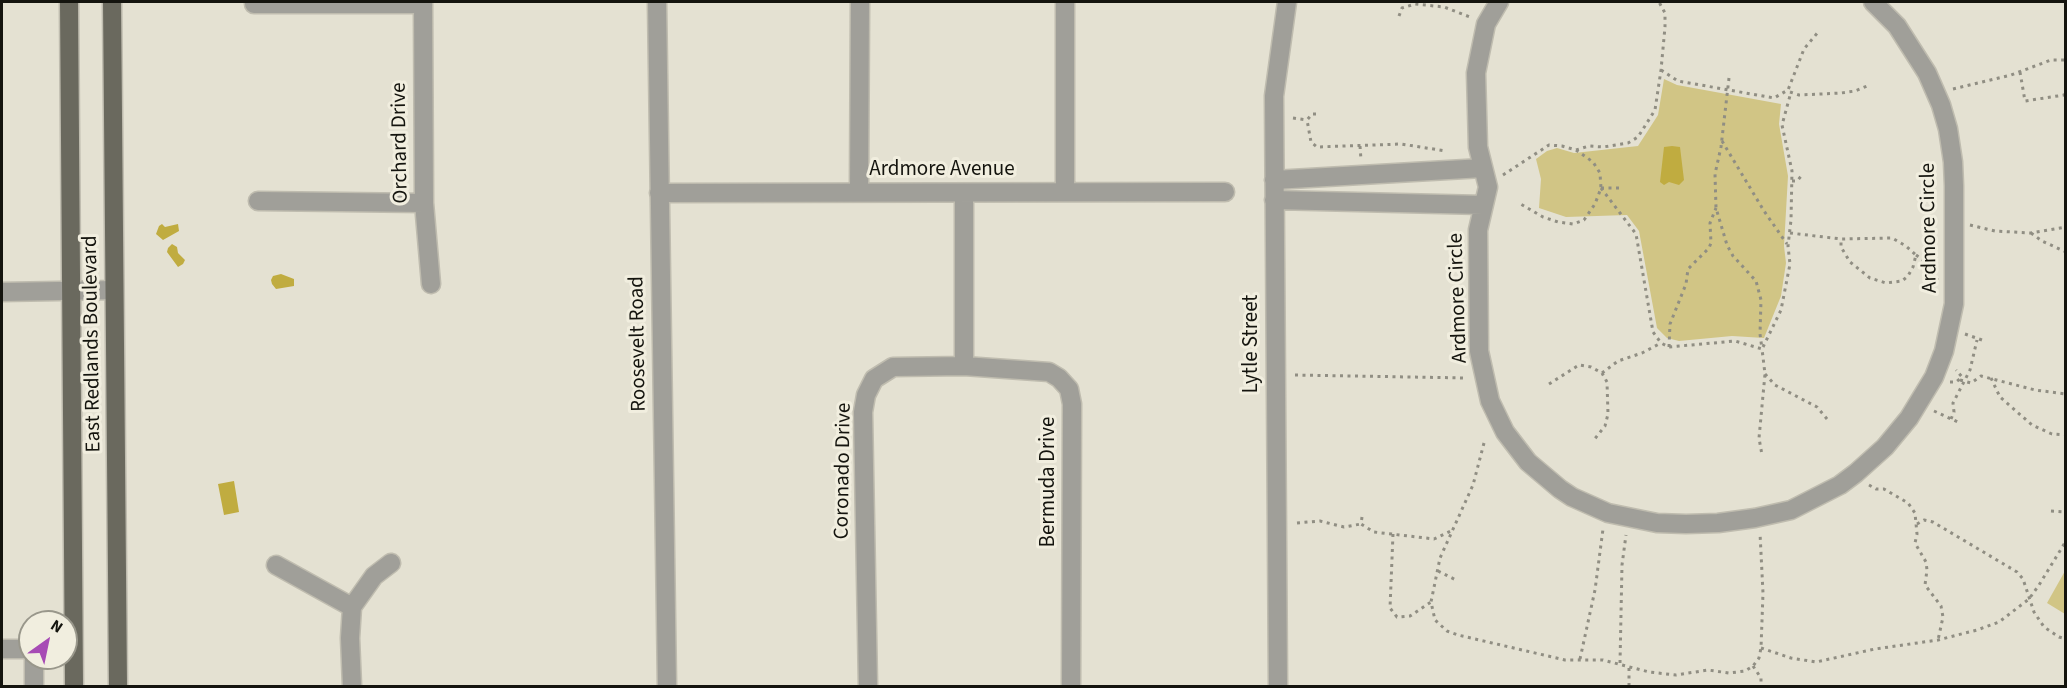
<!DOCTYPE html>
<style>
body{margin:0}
#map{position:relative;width:2067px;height:688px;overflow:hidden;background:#e4e1d2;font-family:"Source Sans 3",sans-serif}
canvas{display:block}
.frame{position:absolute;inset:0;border:3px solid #14140e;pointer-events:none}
.north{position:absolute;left:18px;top:610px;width:60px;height:60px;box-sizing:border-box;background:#f1eedf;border:2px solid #99978b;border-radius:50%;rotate:33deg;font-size:16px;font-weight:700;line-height:24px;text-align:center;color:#14140e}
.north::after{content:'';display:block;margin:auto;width:21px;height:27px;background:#a74bb5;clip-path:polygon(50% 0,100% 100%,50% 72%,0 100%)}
</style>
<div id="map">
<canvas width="2067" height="688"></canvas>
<div class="frame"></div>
<div class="north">N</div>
</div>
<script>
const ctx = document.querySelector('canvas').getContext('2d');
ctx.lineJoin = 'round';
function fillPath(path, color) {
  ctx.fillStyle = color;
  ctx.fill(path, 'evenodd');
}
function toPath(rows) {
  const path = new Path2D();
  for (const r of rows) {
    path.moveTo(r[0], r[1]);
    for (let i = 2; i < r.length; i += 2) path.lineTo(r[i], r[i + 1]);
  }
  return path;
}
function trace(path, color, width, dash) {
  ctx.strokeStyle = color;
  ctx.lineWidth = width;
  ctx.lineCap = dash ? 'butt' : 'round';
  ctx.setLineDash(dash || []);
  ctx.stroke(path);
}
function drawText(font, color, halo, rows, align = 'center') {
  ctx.font = font + ' "Source Sans 3",sans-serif';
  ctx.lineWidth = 6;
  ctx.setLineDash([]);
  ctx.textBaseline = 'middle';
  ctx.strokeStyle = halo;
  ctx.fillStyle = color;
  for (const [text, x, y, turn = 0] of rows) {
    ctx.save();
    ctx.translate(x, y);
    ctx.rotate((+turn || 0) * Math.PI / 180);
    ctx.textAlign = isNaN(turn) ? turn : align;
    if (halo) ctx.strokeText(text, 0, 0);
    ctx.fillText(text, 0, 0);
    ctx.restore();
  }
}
fillPath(toPath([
 [1664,79,1677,85,1781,104,1779,124,1788,176,1784,246,1786,263,1781,296,1764,338,1732,336,1679,341,1667,338,1657,328,1639,231,1627,215,1566,217,1539,208,1541,179,1536,159,1547,151,1557,148,1574,153,1638,146,1658,115],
 [2065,571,2065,614,2047,603]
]), '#d1c585');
fillPath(toPath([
 [1672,146,1680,147,1684,180,1679,185,1669,182,1664,185,1660,182,1664,147],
 [162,224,165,227,178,224,179,231,163,240,156,234,159,226],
 [172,244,177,247,178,253,185,260,183,264,178,267,167,252,168,248],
 [281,274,294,279,294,286,276,289,272,284,271,280,273,276],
 [234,481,239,512,224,515,218,484]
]), '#c0ac40');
const minor = toPath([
 [423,2,424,203,431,284],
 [657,2,667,686],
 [1065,2,1065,192],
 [1499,2,1486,24,1476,73,1478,147,1488,187,1478,230,1479,351,1490,401,1505,432,1528,462,1560,489,1572,497,1608,513,1657,523,1686,524,1718,523,1755,518,1791,510,1840,485,1856,473,1885,447,1909,418,1934,377,1944,351,1954,304,1954,186,1953,162,1948,129,1941,105,1927,73,1897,26,1873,2],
 [254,4,423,4],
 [1274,180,1483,168],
 [859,192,860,2],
 [659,193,1225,192],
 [964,193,964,366],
 [1274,200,1483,205],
 [258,201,424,203],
 [2,292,114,290],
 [276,565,352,607],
 [2,649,30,649],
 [34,686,34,658],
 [352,686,350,638,352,607,374,576,391,563],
 [868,686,863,412,866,395,874,379,893,367,964,366,1049,372,1059,378,1069,389,1072,404,1071,686],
 [1278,686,1274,96,1287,2]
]);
const major = toPath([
 [69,2,74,686],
 [112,2,118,686]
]);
trace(minor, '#bfbcaf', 21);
trace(major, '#bfbcaf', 21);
trace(toPath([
 [1399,16,1402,8,1415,4,1444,7,1470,17],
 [1661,70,1678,81,1774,98,1788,90,1804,49,1819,31],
 [2020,72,2025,101,2064,95,2066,93],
 [1729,78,1721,147,1715,174,1716,208,1727,245,1733,256,1756,281,1761,300,1760,334,1762,349],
 [1953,89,2011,75,2051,60,2066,60],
 [1790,92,1799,95,1841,93,1855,91,1867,86],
 [1316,114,1312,114,1307,120,1311,142,1317,147,1401,144,1446,151],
 [1293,118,1307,120],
 [1722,141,1764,211,1787,244],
 [1360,146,1361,160],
 [1576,150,1589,146,1603,147,1628,143,1638,137,1655,110,1661,70,1665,27,1665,13,1659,2],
 [1503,175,1549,145,1562,146,1576,150,1593,162,1600,173,1601,188,1595,204,1584,220,1573,224,1558,222,1543,217,1519,203],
 [1792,181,1797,181,1803,174],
 [1601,188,1636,234,1653,332,1661,343,1669,347,1735,341,1762,349,1765,374,1759,438,1762,455],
 [1601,188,1622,188],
 [1970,225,1995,231,2031,233,2066,227],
 [1790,233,1841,239,1892,238,1906,246,1916,255,1913,267,1908,276,1902,281,1886,283,1870,278,1850,262,1841,247,1841,239],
 [2031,233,2042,241,2066,252],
 [1916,255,1929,264],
 [1937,257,1931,259,1929,271,1938,280],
 [1965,334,1982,340],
 [1669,347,1670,324,1686,284,1688,269,1709,248,1711,243,1710,223,1716,208],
 [1763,347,1781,310,1790,264,1788,246,1791,220,1792,171,1782,125,1791,92],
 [1602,373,1618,361,1642,353,1661,343],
 [1765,374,1775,385,1817,407,1827,419],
 [1295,375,1467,378],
 [1991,378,2000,397,2032,425,2052,434,2066,435],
 [1960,380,1971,383,1981,376,2035,390,2066,394],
 [1950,382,1956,382,1962,377,1956,370],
 [1549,384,1579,365,1591,367,1602,373,1607,382,1608,414,1605,426,1593,441],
 [1934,411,1960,423],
 [1951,419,1954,412,1953,403,1970,370,1977,340],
 [1484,443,1473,485,1440,558,1431,602,1435,620,1447,631,1458,635,1565,660,1603,660,1649,672,1676,675,1708,670,1729,673,1745,671,1753,666,1759,658,1761,648,1763,593,1760,533],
 [1869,485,1876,489,1884,489,1908,503,1915,513,1917,534,1915,543,1926,562,1927,570,1925,585,1941,606,1943,617,1938,640],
 [2051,511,2066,512],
 [1362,517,1361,524,1374,532,1434,539,1451,531],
 [1297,523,1320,521,1344,527,1361,524],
 [1917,524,1924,520,1933,522,2017,572,2023,579,2034,612,2044,627,2059,637,2066,639],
 [1393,534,1390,608,1397,617,1410,616,1431,602],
 [1438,571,1458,581],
 [1761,648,1791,658,1816,662,1875,649,1938,640,1977,630,1999,622,2029,599,2039,585,2066,541],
 [1580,659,1595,590,1603,529],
 [1620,663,1622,565,1626,535],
 [1753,666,1761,678,1761,686],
 [1629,686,1629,667]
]), '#908e83', 3, [3, 4.5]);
trace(minor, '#a09f99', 18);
trace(major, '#6a695e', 18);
drawText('21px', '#14140e', '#f1eedf', [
 ["Orchard Drive",401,143,-91],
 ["Ardmore Avenue",942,170],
 ["Ardmore Circle",1930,228,-91],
 ["Ardmore Circle",1459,298,-92],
 ["East Redlands Boulevard",93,344,-91],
 ["Roosevelt Road",639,344,-91],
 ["Lytle Street",1252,344,-90],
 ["Coronado Drive",844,471,-89],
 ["Bermuda Drive",1049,482,-90]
]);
</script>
